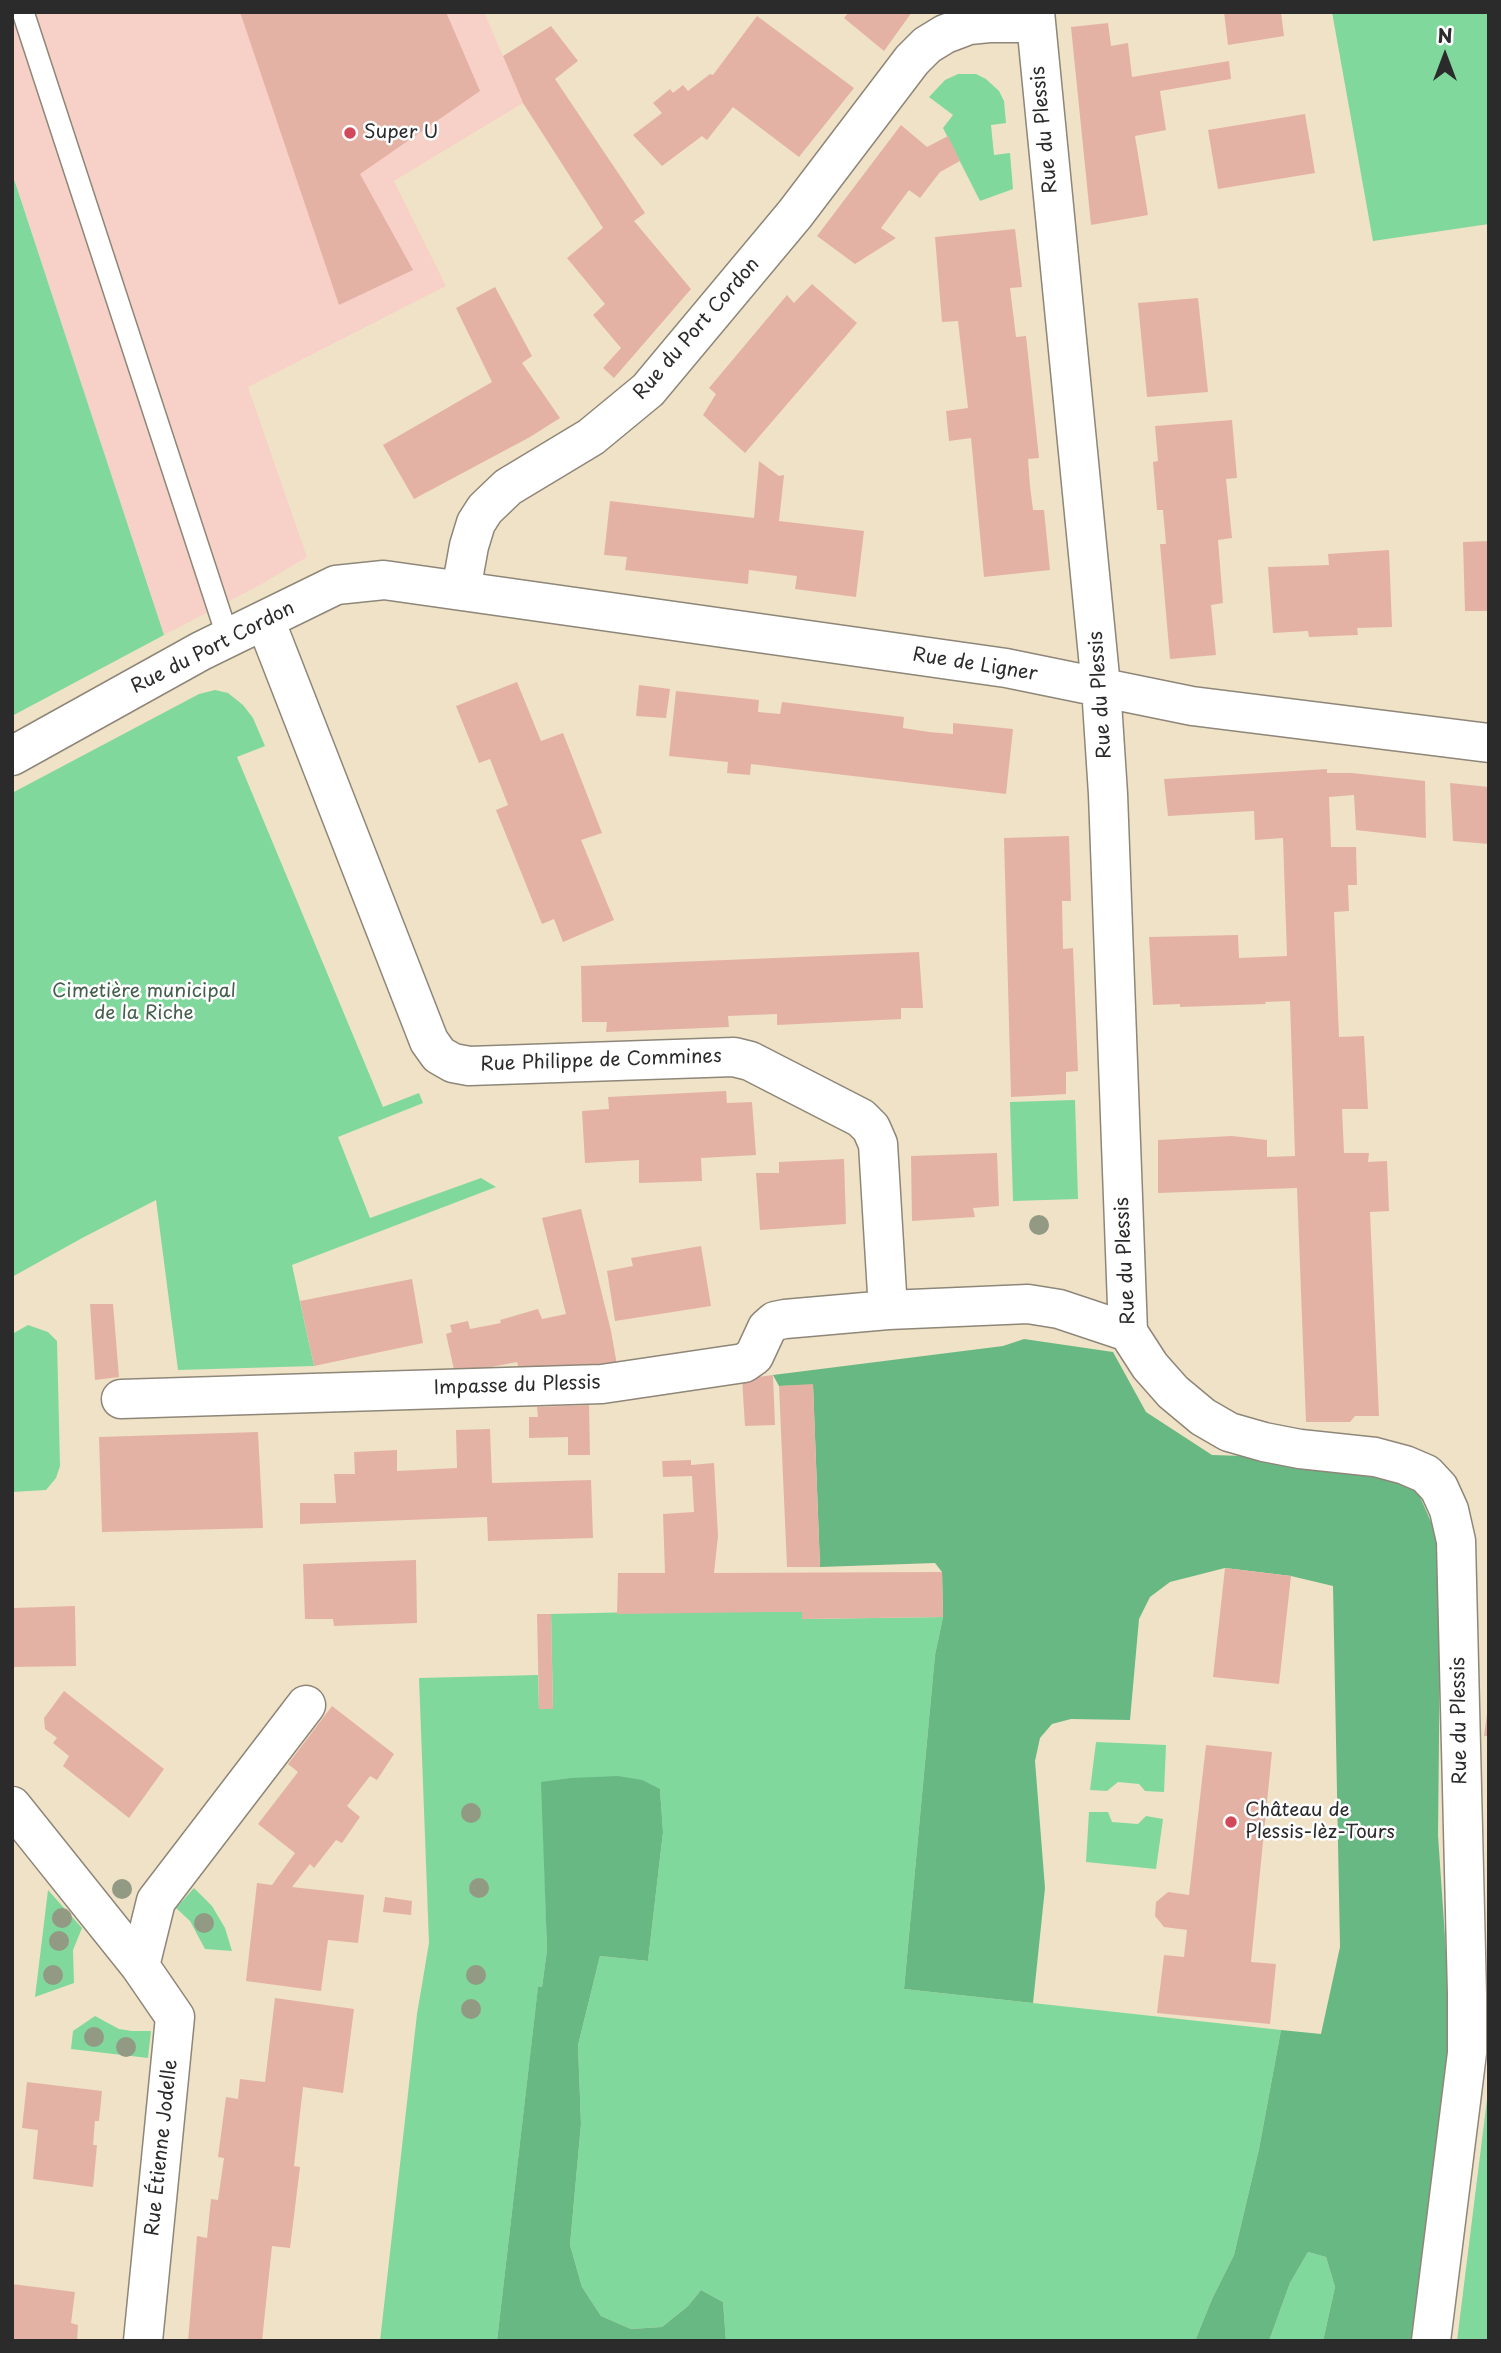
<!DOCTYPE html>
<meta charset="utf-8">
<style>
body{margin:0}
#map{position:relative;width:1501px;height:2353px;overflow:hidden;background:#f0e2c6;font-family:"Playpen Sans",sans-serif}
canvas{display:block}
.frame{position:absolute;inset:0;border:14px solid #2b2b2b;pointer-events:none}
.north{position:absolute;left:1410px;top:21px;width:70px;height:70px;-webkit-text-stroke:5px #fff;paint-order:stroke;rotate:0deg;font-size:19px;font-weight:700;line-height:28px;text-align:center;color:#2b2b2b}
.north::after{content:'';display:block;margin:auto;width:24px;height:32px;background:#2b2b2b;clip-path:polygon(50% 0,100% 100%,50% 72%,0 100%)}
</style>
<div id="map">
<canvas width="1501" height="2353"></canvas>
<div class="frame"></div>
<div class="north">N</div>
</div>
<script>
const ctx = document.querySelector('canvas').getContext('2d');
ctx.lineJoin = 'round';
function fillPath(path, color) {
  ctx.fillStyle = color;
  ctx.fill(path, 'evenodd');
}
function toPath(rows) {
  const path = new Path2D();
  for (const r of rows) {
    path.moveTo(r[0], r[1]);
    for (let i = 2; i < r.length; i += 2) path.lineTo(r[i], r[i + 1]);
  }
  return path;
}
function trace(path, color, width, dash) {
  ctx.strokeStyle = color;
  ctx.lineWidth = width;
  ctx.lineCap = dash ? 'butt' : 'round';
  ctx.setLineDash(dash || []);
  ctx.stroke(path);
}
function drawText(font, color, halo, rows, align = 'center') {
  ctx.font = font + ' "Playpen Sans",sans-serif';
  ctx.lineWidth = 5;
  ctx.setLineDash([]);
  ctx.textBaseline = 'middle';
  ctx.strokeStyle = halo;
  ctx.fillStyle = color;
  for (const [text, x, y, turn = 0] of rows) {
    ctx.save();
    ctx.translate(x, y);
    ctx.rotate((+turn || 0) * Math.PI / 180);
    ctx.textAlign = isNaN(turn) ? turn : align;
    if (halo) ctx.strokeText(text, 0, 0);
    ctx.fillText(text, 0, 0);
    ctx.restore();
  }
}
fillPath(toPath([
 [12,12,484,12,523,103,394,181,446,286,248,387,307,557,260,585,164,635,12,173]
]), '#f7d1c8');
fillPath(toPath([
 [1332,12,1489,12,1489,224,1373,241],
 [958,74,976,74,986,79,999,91,1004,101,1006,123,991,125,994,155,1010,153,1013,189,980,201,943,128,953,115,929,97,945,80],
 [12,173,164,635,12,716],
 [215,690,228,693,243,705,253,718,265,746,237,757,383,1107,419,1093,423,1103,338,1137,370,1218,481,1178,496,1187,292,1265,314,1366,178,1370,156,1200,84,1237,12,1277,12,793,199,694],
 [1075,1100,1078,1199,1013,1201,1010,1102],
 [28,1325,48,1332,57,1341,60,1466,56,1478,46,1490,12,1492,12,1334],
 [638,1612,802,1612,803,1619,943,1617,935,1655,904,1989,1281,2030,1259,2149,1234,2255,1212,2299,1195,2341,726,2341,723,2302,701,2290,688,2306,662,2327,631,2329,601,2316,582,2287,570,2245,581,2124,578,2045,600,1956,648,1961,663,1832,660,1789,542,1782,547,1950,542,1987,538,1988,497,2341,380,2341,417,2014,429,1943,419,1678,538,1675,539,1709,553,1709,551,1614],
 [1096,1742,1166,1745,1164,1792,1145,1791,1139,1784,1118,1782,1107,1791,1090,1790],
 [1089,1812,1108,1812,1112,1822,1138,1824,1146,1816,1163,1819,1156,1869,1086,1862],
 [194,1888,212,1906,225,1928,232,1951,205,1949,190,1921,176,1908],
 [48,1890,82,1928,73,1950,74,1983,35,1997],
 [95,2016,119,2029,132,2031,151,2031,148,2058,71,2049,73,2031],
 [1489,2083,1489,2341,1457,2341],
 [1308,2252,1326,2257,1335,2287,1323,2341,1269,2341,1290,2283]
]), '#81d89c');
fillPath(toPath([
 [1024,1339,1113,1352,1146,1412,1212,1455,1377,1460,1418,1492,1441,1545,1438,1835,1451,2025,1412,2341,1323,2341,1335,2287,1326,2257,1308,2252,1290,2283,1269,2341,1195,2341,1212,2299,1234,2255,1259,2149,1281,2030,1321,2034,1340,1947,1333,1586,1291,1576,1225,1568,1170,1582,1150,1597,1139,1619,1130,1720,1071,1719,1052,1724,1040,1738,1035,1761,1045,1888,1033,2003,904,1989,935,1655,943,1617,942,1572,935,1563,820,1567,813,1385,779,1386,773,1375,1003,1346],
 [618,1776,642,1780,660,1789,663,1832,648,1961,600,1956,578,2045,581,2124,570,2245,582,2287,601,2316,631,2329,662,2327,688,2306,701,2290,723,2302,726,2341,497,2341,538,1987,542,1987,547,1950,541,1782,571,1778]
]), '#68b884');
fillPath(toPath([
 [240,12,446,12,480,91,360,174,413,270,339,305],
 [849,12,912,12,884,51,844,18],
 [1224,12,1281,12,1284,36,1228,45],
 [757,16,854,88,799,157,733,107,707,140,702,136,662,166,633,135,662,113,653,103,670,89,673,93,683,85,688,91,710,74,713,75],
 [1108,23,1111,46,1128,43,1132,77,1229,61,1231,79,1160,91,1166,130,1135,136,1148,215,1091,225,1071,27],
 [551,26,578,61,555,79,645,213,634,221,691,289,614,378,603,368,621,348,593,315,605,304,567,258,603,228,523,103,503,56],
 [1305,114,1315,173,1218,189,1208,130],
 [901,125,927,147,948,136,960,161,940,172,920,198,909,190,881,228,896,238,855,264,817,236],
 [1015,229,1022,287,1010,288,1016,337,1026,336,1039,458,1028,459,1030,486,1033,510,1044,510,1050,570,984,577,971,438,949,441,946,411,968,408,958,321,942,322,935,237],
 [812,284,857,323,745,453,703,415,716,394,709,388,787,295,794,303],
 [495,287,532,356,522,363,560,418,530,437,414,499,383,445,492,382,456,308],
 [1198,298,1208,392,1147,397,1138,303],
 [1232,420,1237,478,1226,479,1232,538,1218,540,1223,603,1211,605,1216,655,1170,659,1160,544,1166,544,1163,510,1157,510,1153,462,1158,461,1155,426],
 [759,461,779,476,784,475,779,521,864,531,856,597,795,589,797,576,749,570,748,584,625,570,627,557,604,555,610,501,754,518],
 [1489,541,1489,611,1465,611,1463,542],
 [1389,550,1392,627,1357,628,1358,635,1309,637,1308,631,1273,633,1268,567,1329,565,1328,554],
 [517,682,541,741,563,733,602,833,581,840,614,920,563,942,554,919,542,924,496,810,508,805,490,759,479,763,456,706],
 [639,685,670,689,666,718,636,716],
 [676,691,759,700,758,712,780,714,782,702,904,717,903,728,929,732,953,734,953,723,1013,729,1006,794,751,764,750,775,727,773,728,762,669,756],
 [1327,769,1327,773,1352,773,1425,781,1426,838,1356,830,1354,795,1329,797,1331,847,1356,847,1357,885,1348,885,1349,911,1334,912,1339,1037,1364,1036,1368,1109,1342,1109,1344,1153,1369,1153,1368,1162,1387,1161,1389,1211,1370,1212,1379,1416,1355,1416,1350,1422,1306,1422,1297,1188,1158,1193,1158,1140,1232,1136,1267,1140,1267,1157,1295,1156,1290,1001,1265,1002,1266,1004,1180,1007,1180,1004,1153,1005,1149,937,1238,935,1239,958,1287,956,1283,838,1255,840,1254,811,1168,816,1164,779],
 [1450,783,1489,787,1489,844,1453,841],
 [1069,836,1071,901,1062,901,1063,949,1073,948,1078,1071,1066,1072,1066,1094,1011,1097,1004,838],
 [919,952,923,1008,901,1008,901,1019,777,1025,777,1014,728,1016,729,1027,606,1032,607,1022,582,1022,581,966],
 [726,1091,727,1103,752,1102,756,1155,701,1158,702,1181,639,1183,639,1160,585,1163,582,1111,609,1109,608,1097],
 [997,1153,999,1206,973,1208,975,1217,912,1221,911,1156],
 [844,1159,846,1224,760,1230,756,1173,779,1173,779,1162],
 [581,1209,611,1331,617,1365,522,1378,517,1362,455,1374,446,1334,452,1332,450,1325,468,1321,470,1329,501,1323,500,1320,538,1309,542,1319,566,1314,542,1218],
 [701,1246,711,1306,615,1321,607,1271,633,1266,631,1258],
 [412,1279,423,1343,314,1366,300,1301],
 [90,1304,113,1304,119,1377,95,1380],
 [773,1375,775,1425,745,1426,742,1379],
 [813,1384,820,1567,787,1567,779,1386],
 [589,1405,590,1455,568,1455,568,1437,529,1438,529,1417,538,1417,537,1407],
 [490,1429,492,1483,591,1480,593,1538,488,1541,487,1517,300,1524,300,1503,336,1503,334,1474,355,1474,354,1452,397,1450,397,1471,457,1468,456,1430],
 [258,1432,263,1528,102,1532,99,1437],
 [691,1460,691,1465,714,1463,718,1536,714,1573,942,1572,943,1617,802,1619,802,1612,769,1612,617,1614,618,1573,665,1573,663,1514,694,1512,692,1476,663,1477,662,1461],
 [416,1560,417,1623,334,1626,333,1619,305,1619,303,1564],
 [1225,1568,1291,1576,1279,1684,1213,1677],
 [75,1606,76,1666,12,1667,12,1608],
 [537,1614,551,1614,553,1709,539,1709],
 [64,1691,164,1769,129,1818,63,1766,69,1756,53,1743,57,1738,45,1729,44,1718],
 [332,1706,394,1754,377,1780,370,1776,347,1806,360,1817,342,1843,336,1840,314,1868,310,1864,292,1887,364,1895,358,1943,328,1940,321,1991,246,1981,257,1883,272,1885,295,1853,258,1824,298,1772,288,1764],
 [1487,1714,1489,1714,1489,1736,1484,1736],
 [1206,1745,1272,1752,1251,1962,1276,1964,1270,2024,1157,2013,1164,1955,1184,1957,1187,1930,1164,1927,1155,1916,1156,1902,1168,1892,1189,1895],
 [385,1897,412,1901,411,1915,383,1912],
 [275,1998,354,2009,343,2093,303,2087,294,2166,300,2167,290,2248,272,2246,262,2341,188,2341,197,2236,207,2238,211,2199,218,2200,224,2158,218,2157,226,2097,238,2099,240,2079,265,2082],
 [27,2082,102,2091,99,2121,95,2121,93,2145,97,2145,93,2187,33,2179,38,2130,22,2128],
 [12,2284,75,2292,71,2323,78,2325,77,2341,12,2341]
]), '#e4b2a4');
const service = toPath([
 [23,12,228,638]
]);
const minor = toPath([
 [1035,12,1101,687,1108,794,1128,1332,1150,1366,1173,1392,1203,1417,1229,1432,1264,1442,1300,1449,1375,1457,1405,1465,1426,1474,1439,1488,1449,1510,1456,1541,1467,1994,1467,2053,1431,2341],
 [461,590,469,546,476,523,485,509,508,487,591,437,648,390,795,214,912,60,927,45,945,34,969,25,989,23,1036,23],
 [265,620,429,1041,439,1055,453,1063,469,1066,734,1057,750,1061,861,1118,871,1128,878,1144,888,1310,1028,1304,1059,1309,1128,1332],
 [12,756,201,651,336,585,384,580,1006,668,1192,706,1489,743],
 [121,1399,602,1384,744,1363,754,1356,767,1328,775,1321,785,1319,888,1310],
 [12,1806,140,1966,175,2017,143,2341],
 [140,1966,156,1901,306,1705]
]);
trace(service, '#8e8678', 24);
trace(minor, '#8e8678', 41);
trace(service, '#fff', 21);
trace(minor, '#fff', 38);
ctx.fillStyle = '#929a83';
for (const [x, y] of [
 [1039,1225],
 [471,1813],
 [479,1888],
 [122,1889],
 [62,1918],
 [204,1923],
 [59,1941],
 [53,1975],
 [476,1975],
 [471,2009],
 [94,2037],
 [126,2047]
]) {
  ctx.beginPath();
  ctx.arc(x, y, 10, 0, 2 * Math.PI);
  ctx.fill();
}
for (const [x, y, r, color] of [
 [350,133,7,"#d1495b"],
 [1231,1822,7,"#d1495b"]
]) {
  const dot = new Path2D();
  dot.arc(x, y, r, 0, 2 * Math.PI);
  ctx.fillStyle = color;
  ctx.fill(dot);
  trace(dot, '#fff', 2.5);
}
drawText('19px', '#2b2b2b', '#fff', [
 ["Rue du Plessis",1045,130,-96],
 ["Rue du Port Cordon",697,329,-49],
 ["Rue du Port Cordon",213,648,-27],
 ["Rue de Ligner",975,665,9],
 ["Rue du Plessis",1101,695,-94],
 ["Rue Philippe de Commines",601,1061,-2],
 ["Rue du Plessis",1126,1261,-93],
 ["Impasse du Plessis",517,1386,-2],
 ["Rue du Plessis",1460,1721,-91],
 ["Rue Étienne Jodelle",162,2148,-84]
]);
drawText('19px', '#2b2b2b', '#fff', [
 ["Super U",364,133],
 ["Château de",1245,1811],
 ["Plessis-lèz-Tours",1245,1833]
], 'left');
drawText('19px', '#455f4d', '#fff', [
 ["Cimetière municipal",144,992],
 ["de la Riche",144,1014]
]);
</script>
